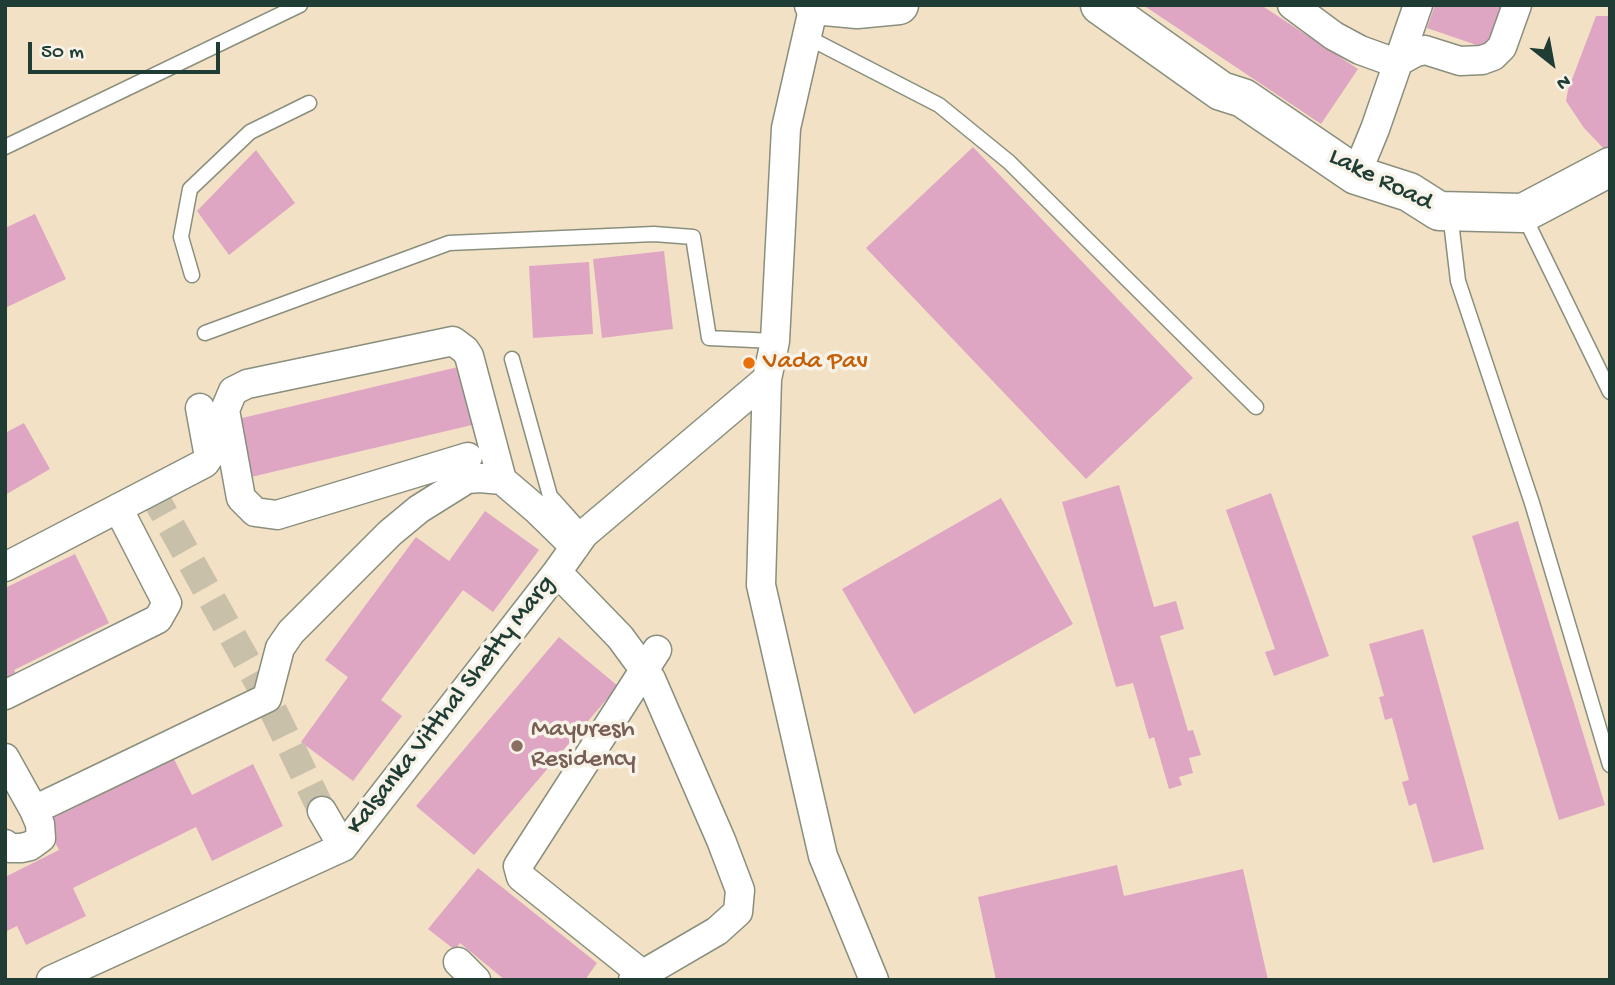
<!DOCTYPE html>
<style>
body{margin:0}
#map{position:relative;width:1615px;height:985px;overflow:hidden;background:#f3e1c6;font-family:"Gochi Hand",sans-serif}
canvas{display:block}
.frame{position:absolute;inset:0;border:7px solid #1f3d34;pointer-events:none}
.north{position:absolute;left:1517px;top:28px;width:70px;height:70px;-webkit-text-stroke:5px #f7f3e8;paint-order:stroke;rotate:149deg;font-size:19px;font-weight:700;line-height:28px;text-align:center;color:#1f3d34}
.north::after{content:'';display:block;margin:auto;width:24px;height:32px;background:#1f3d34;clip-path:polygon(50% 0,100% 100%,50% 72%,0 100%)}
.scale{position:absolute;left:28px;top:42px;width:192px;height:32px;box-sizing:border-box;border:4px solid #1f3d34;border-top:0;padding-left:9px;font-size:21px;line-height:24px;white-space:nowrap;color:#1f3d34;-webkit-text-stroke:5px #f7f3e8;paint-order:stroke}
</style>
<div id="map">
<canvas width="1615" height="985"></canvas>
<div class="frame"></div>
<div class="north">N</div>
<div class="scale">50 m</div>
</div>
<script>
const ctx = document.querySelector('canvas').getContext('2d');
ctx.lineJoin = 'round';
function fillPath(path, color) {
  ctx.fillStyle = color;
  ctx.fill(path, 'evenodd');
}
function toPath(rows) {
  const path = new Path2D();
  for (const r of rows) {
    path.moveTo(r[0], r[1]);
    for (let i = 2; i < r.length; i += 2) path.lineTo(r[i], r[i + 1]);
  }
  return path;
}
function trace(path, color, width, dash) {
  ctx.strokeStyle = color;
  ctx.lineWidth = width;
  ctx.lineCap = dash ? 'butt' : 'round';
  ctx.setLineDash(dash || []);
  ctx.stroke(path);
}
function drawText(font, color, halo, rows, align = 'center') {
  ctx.font = font + ' "Gochi Hand",sans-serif';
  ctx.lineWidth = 7;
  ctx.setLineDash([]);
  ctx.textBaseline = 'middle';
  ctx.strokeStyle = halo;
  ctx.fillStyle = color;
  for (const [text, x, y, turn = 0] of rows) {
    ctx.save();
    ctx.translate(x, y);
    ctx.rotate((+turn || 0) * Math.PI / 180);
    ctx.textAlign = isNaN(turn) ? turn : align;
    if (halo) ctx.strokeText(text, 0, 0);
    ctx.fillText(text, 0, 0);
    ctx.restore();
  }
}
fillPath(toPath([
 [1143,5,1261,5,1358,69,1321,124],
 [1435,5,1506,5,1491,50,1427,28],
 [1596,16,1610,16,1610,147,1605,150,1584,128,1566,101,1568,90],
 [973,147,1193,378,1086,479,866,248],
 [256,150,295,203,229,255,197,211],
 [35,214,66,279,5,308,5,228],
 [664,251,673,329,602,338,593,259],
 [589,262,593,334,533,338,529,266],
 [458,367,472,425,251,477,238,419],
 [24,423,50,469,5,495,5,433],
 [1119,485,1154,607,1176,601,1184,629,1160,636,1188,731,1193,730,1201,755,1189,758,1193,773,1179,777,1182,785,1169,789,1154,737,1149,739,1133,683,1116,687,1062,502],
 [1271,493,1329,656,1274,676,1265,652,1275,649,1226,510],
 [1001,498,1073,624,914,714,842,589],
 [485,511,539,550,493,612,463,590,381,700,402,716,353,781,301,742,348,677,325,660,416,537,449,561],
 [1518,521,1605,805,1559,820,1472,536],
 [75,554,109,623,14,670,22,685,5,693,5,588],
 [1423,629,1484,849,1433,863,1416,803,1409,806,1402,782,1409,780,1392,718,1385,720,1379,697,1384,696,1369,644],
 [559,637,618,686,474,855,416,806],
 [174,759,192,795,253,764,283,826,212,861,196,827,73,888,86,916,26,945,17,926,5,932,5,877,59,850,45,822],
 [1117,865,1124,896,1243,869,1268,980,996,980,978,897],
 [478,868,597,963,585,980,505,980,460,943,455,950,428,929]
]), '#dea6c3');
trace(toPath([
 [151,490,267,698,322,811]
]), '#c9c0a9', 28, [28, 14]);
const lane = toPath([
 [807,37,939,105,1009,162,1256,407],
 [5,147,300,5],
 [1450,213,1458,281,1532,503,1610,765],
 [1523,214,1610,392],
 [192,275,181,237,190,189,250,132,309,103],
 [205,333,449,243,654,234,693,237,709,338,775,341],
 [512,359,550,496,584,534]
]);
const street = toPath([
 [814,5,786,128,775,341,767,379,761,585,823,856,874,980],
 [1292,5,1334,36,1360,50,1396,63,1416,52,1425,50,1460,61,1482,60,1493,56,1502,47,1517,5],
 [1356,175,1375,129,1418,5],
 [468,457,277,515,255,512,241,498,225,410,233,391,247,384,453,341,465,350,469,356,502,480,536,509,575,547],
 [5,567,205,463,209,457,200,408],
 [557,572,620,637,651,679,721,840,740,890,738,912,717,931,633,980],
 [5,695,158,619,167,603,118,508],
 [5,758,34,810,267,698,280,648,291,632,390,533,419,509,467,479,480,478,502,480],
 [322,811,343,847],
 [5,844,9,848,21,848,30,846,41,838,40,824,34,810],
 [458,962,476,980],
 [642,974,521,877,518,866,657,650],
 [51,980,343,847,557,572,584,534,767,379]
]);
const secondary = toPath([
 [814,5,857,9,899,5],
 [1100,5,1221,91,1243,98,1356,175,1409,192,1439,211,1523,213,1610,167]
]);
trace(lane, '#898f7d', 17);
trace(street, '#898f7d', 31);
trace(secondary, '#898f7d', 41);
trace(lane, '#fff', 14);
trace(street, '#fff', 28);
trace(secondary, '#fff', 38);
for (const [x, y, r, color] of [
 [749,363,7,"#e8710a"],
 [517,746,7,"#8d6e63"]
]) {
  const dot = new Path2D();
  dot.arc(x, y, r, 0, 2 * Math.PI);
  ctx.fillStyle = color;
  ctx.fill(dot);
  trace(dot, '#f7f3e8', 2.5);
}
drawText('26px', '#1f3d34', '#f7f3e8', [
 ["Lake Road",1380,181,26],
 ["Kalsanka Vitthal Shetty Marg",452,706,-52]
]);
drawText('26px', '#c56008', '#f7f3e8', [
 ["Vada Pav",763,363]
], 'left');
drawText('26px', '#785e54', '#f7f3e8', [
 ["Mayuresh",531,731],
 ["Residency",531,761]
], 'left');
</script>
